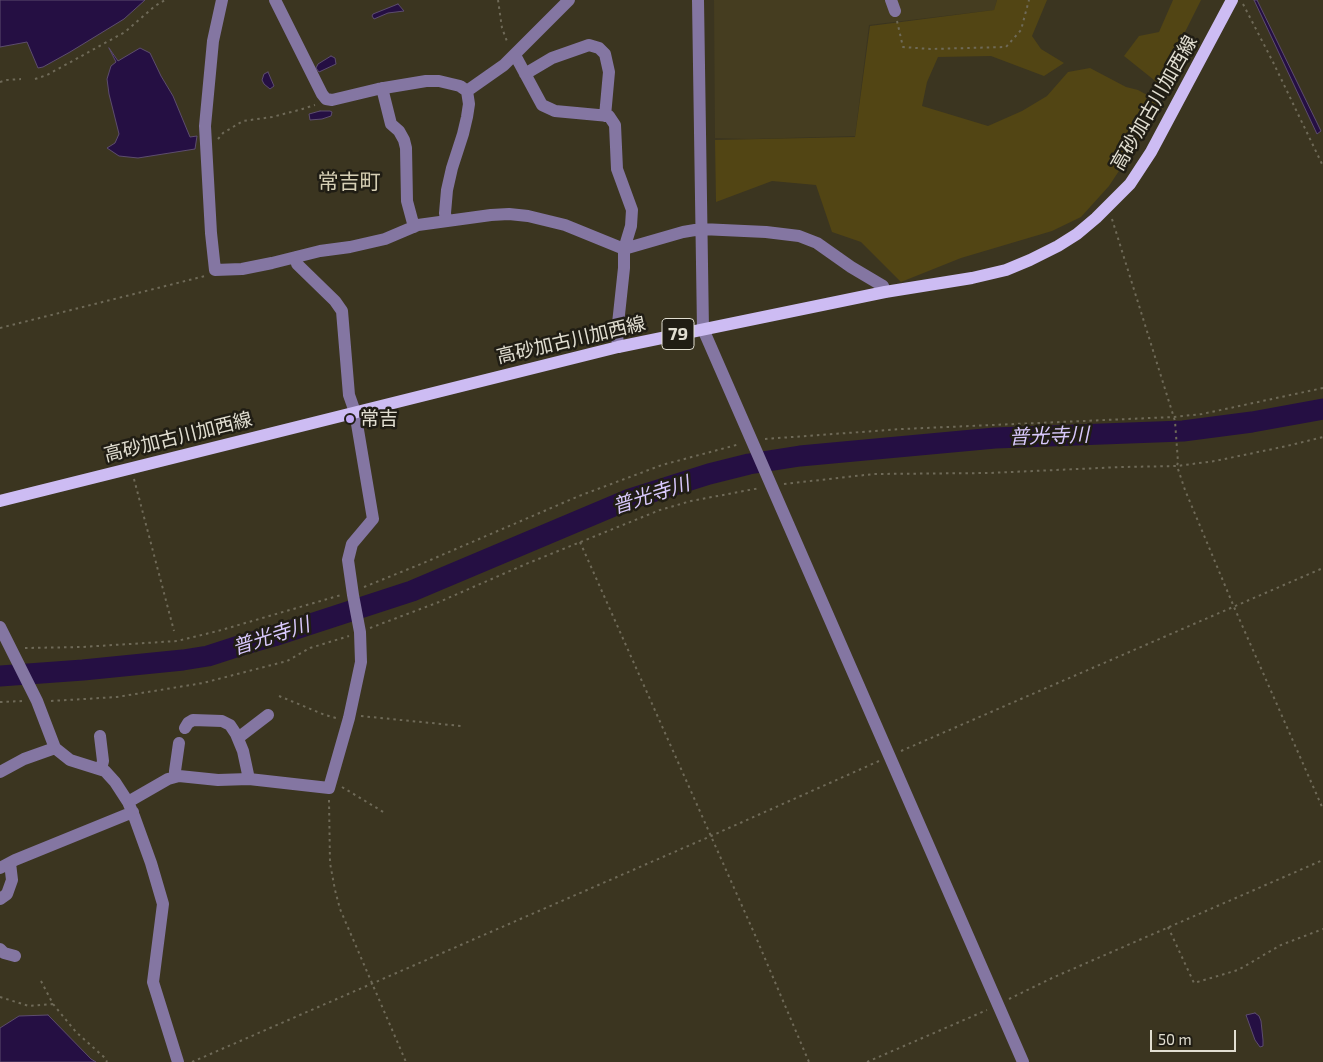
<!DOCTYPE html>
<meta charset="utf-8">
<style>
body{margin:0}
#map{position:relative;width:1323px;height:1062px;overflow:hidden;background:#3b3520;font-family:"Exo 2",sans-serif}
canvas{display:block}
.scale{position:absolute;left:1150px;top:1030px;width:86px;height:22px;box-sizing:border-box;border:2px solid #e1ded1;border-top:0;padding-left:6px;font-size:15px;line-height:18px;white-space:nowrap;color:#e1ded1;-webkit-text-stroke:4px #201d14;paint-order:stroke}
</style>
<div id="map">
<canvas width="1323" height="1062"></canvas>
<div class="scale">50 m</div>
</div>
<script>
const ctx = document.querySelector('canvas').getContext('2d');
ctx.lineJoin = 'round';
function fillPath(path, color) {
  ctx.fillStyle = color;
  ctx.fill(path, 'evenodd');
}
function toPath(rows) {
  const path = new Path2D();
  for (const r of rows) {
    path.moveTo(r[0], r[1]);
    for (let i = 2; i < r.length; i += 2) path.lineTo(r[i], r[i + 1]);
  }
  return path;
}
function trace(path, color, width, dash) {
  ctx.strokeStyle = color;
  ctx.lineWidth = width;
  ctx.lineCap = dash ? 'butt' : 'round';
  ctx.setLineDash(dash || []);
  ctx.stroke(path);
}
function drawText(font, color, halo, rows, align = 'center') {
  ctx.font = font + ' "Exo 2","Noto Sans JP",sans-serif';
  ctx.lineWidth = 5;
  ctx.setLineDash([]);
  ctx.textBaseline = 'middle';
  ctx.strokeStyle = halo;
  ctx.fillStyle = color;
  for (const [text, x, y, turn = 0] of rows) {
    ctx.save();
    ctx.translate(x, y);
    ctx.rotate((+turn || 0) * Math.PI / 180);
    ctx.textAlign = isNaN(turn) ? turn : align;
    if (halo) ctx.strokeText(text, 0, 0);
    ctx.fillText(text, 0, 0);
    ctx.restore();
  }
}
fillPath(toPath([
 [714,0,997,0,994,10,869,25,855,136,750,139,715,138]
]), '#453d20');
fillPath(toPath([
 [997,0,1047,0,1032,36,1041,49,1064,63,1044,76,991,56,938,57,927,82,922,106,988,126,1022,111,1047,96,1068,72,1090,68,1126,87,1138,90,1165,105,1146,130,1109,186,1081,217,1052,231,961,258,901,282,861,242,832,232,816,185,772,181,716,202,715,140,855,137,870,26,994,10],
 [1173,0,1201,0,1159,84,1124,56,1139,36,1159,32]
]), '#524514');
const water = toPath([
 [0,0,145,0,124,19,70,52,43,67,38,68,27,42,0,47,0,0],
 [1254,0,1257,0,1321,131,1317,134,1254,0],
 [398,4,404,11,388,13,374,19,372,16,373,14,398,4],
 [109,48,118,61,140,48,150,53,161,76,173,96,190,137,197,136,195,149,138,158,119,156,107,148,115,143,119,134,109,94,107,79,111,66,116,62,109,48],
 [331,56,335,58,336,64,319,72,316,68,318,64,331,56],
 [268,72,274,86,270,89,264,84,262,80,264,74,268,72],
 [320,111,330,111,332,112,331,116,322,119,310,120,309,114,320,111],
 [1255,1013,1259,1016,1261,1021,1263,1040,1263,1046,1260,1047,1255,1040,1246,1015,1255,1013],
 [48,1015,91,1059,96,1062,0,1062,0,1028,19,1016,48,1015]
]);
fillPath(water, '#250f43');
trace(water, '#5d4d6e', 1);
trace(toPath([
 [0,676,83,670,183,660,208,656,242,645,274,636,412,591,630,499,709,474,749,464,800,456,995,438,1183,431,1252,422,1323,409]
]), '#250f43', 21);
trace(toPath([
 [498,0,502,28,508,44],
 [1243,4,1273,62,1323,166],
 [897,21,903,47,930,49,1006,47,1021,30,1029,0],
 [35,79,47,75,125,32,155,6,165,0],
 [0,82,7,80,21,79],
 [218,139,223,133,243,121,272,117,299,110,315,105],
 [1112,219,1175,421,1178,462,1177,466,1185,490,1234,607,1323,809],
 [0,328,205,276],
 [765,439,902,429,1173,417,1202,414,1323,388],
 [134,479,174,631],
 [784,484,874,474,989,473,1122,467,1177,466,1215,461,1287,446,1323,437],
 [580,542,755,935,809,1062],
 [364,587,421,564,579,496,662,465,740,444],
 [370,628,439,602,526,564,660,510,691,501,760,488],
 [25,648,82,647,177,641,218,631,341,595],
 [279,696,325,715,336,718],
 [51,701,117,697,203,683,287,661,310,648,349,636],
 [0,702,24,701],
 [361,716,461,726],
 [901,751,1323,568],
 [342,787,385,813],
 [329,800,330,863,335,890,340,909,406,1062],
 [1168,927,1194,983,1238,970,1281,945,1323,929],
 [41,981,53,1004,76,1032,105,1058,107,1062],
 [0,997,29,1006,53,1004],
 [1009,999,1052,978,1323,860],
 [192,1062,711,836,879,761],
 [867,1062,987,1010]
]), '#6f6a58', 2, [2.5, 4]);
trace(toPath([
 [222,0,213,41,205,126,211,233,215,270,242,269,272,263,320,251,350,247,385,239,418,225,491,215,509,214,528,216,565,225,624,249,683,232,701,229,766,232,799,236,817,243,851,267,883,286,885,292],
 [275,0,322,94,326,99,332,100,378,89,426,81,439,81,460,86,467,91,469,104,467,117,463,134,452,168,447,190,445,213,446,221],
 [698,0,703,329,1023,1062],
 [891,0,895,11],
 [515,55,542,105,555,111,609,116,615,125,617,169,632,210,631,226,624,249,624,268,617,333,618,347],
 [525,74,552,58,589,45,599,48,605,54,609,72,605,116],
 [382,88,391,124,399,131,404,140,406,148,407,201,414,227],
 [467,91,504,65,569,0],
 [0,627,37,701,55,748,70,760,105,771,115,782,128,802,134,816,151,863,163,904,153,982,178,1062],
 [185,728,188,723,193,720,222,721,230,725,236,734,243,751,249,779],
 [100,736,103,761,101,769],
 [238,738,268,715],
 [0,772,24,759,55,748],
 [175,777,175,771,179,743],
 [128,802,168,779,179,776,218,780,249,779,329,788,349,718,361,662,360,632,353,595,348,560,352,544,373,519,355,412,349,395,342,311,335,301,297,264,296,257],
 [0,868,15,860,133,812],
 [0,899,7,894,12,880,10,863],
 [0,949,4,953,15,956]
]), '#8476a2', 12);
trace(toPath([
 [0,501,618,347,885,292,972,278,1006,270,1030,260,1058,246,1077,234,1096,218,1130,184,1151,152,1232,0]
]), '#cdbcf3', 12);
for (const [x, y, r, color] of [
 [350,419,5,"#c0a8f3"]
]) {
  const dot = new Path2D();
  dot.arc(x, y, r, 0, 2 * Math.PI);
  ctx.fillStyle = color;
  ctx.fill(dot);
  trace(dot, '#201d14', 2);
}
for (const [x, y, w] of [
 [678,334,32]
]) {
  const box = new Path2D();
  box.roundRect(x - w / 2, y - 15.5, w, 31, 4);
  ctx.fillStyle = '#201d14';
  ctx.fill(box);
  trace(box, '#e1ded1', 1);
}
drawText('bold 18px', '#e1ded1', null, [
 ["79",678,334]
]);
drawText('19px', '#e1ded1', '#201d14', [
 ["高砂加古川加西線",1154,103,-60],
 ["高砂加古川加西線",571,340,-13],
 ["高砂加古川加西線",178,437,-14]
]);
drawText('19px', '#e1ded1', '#201d14', [
 ["常吉",360,419]
], 'left');
drawText('italic 20px', '#d8c8fc', '#201d14', [
 ["普光寺川",1049,436,-2],
 ["普光寺川",651,495,-18],
 ["普光寺川",271,636,-18]
]);
drawText('21px', '#d6cfb5', '#201d14', [
 ["常吉町",349,182]
]);
</script>
